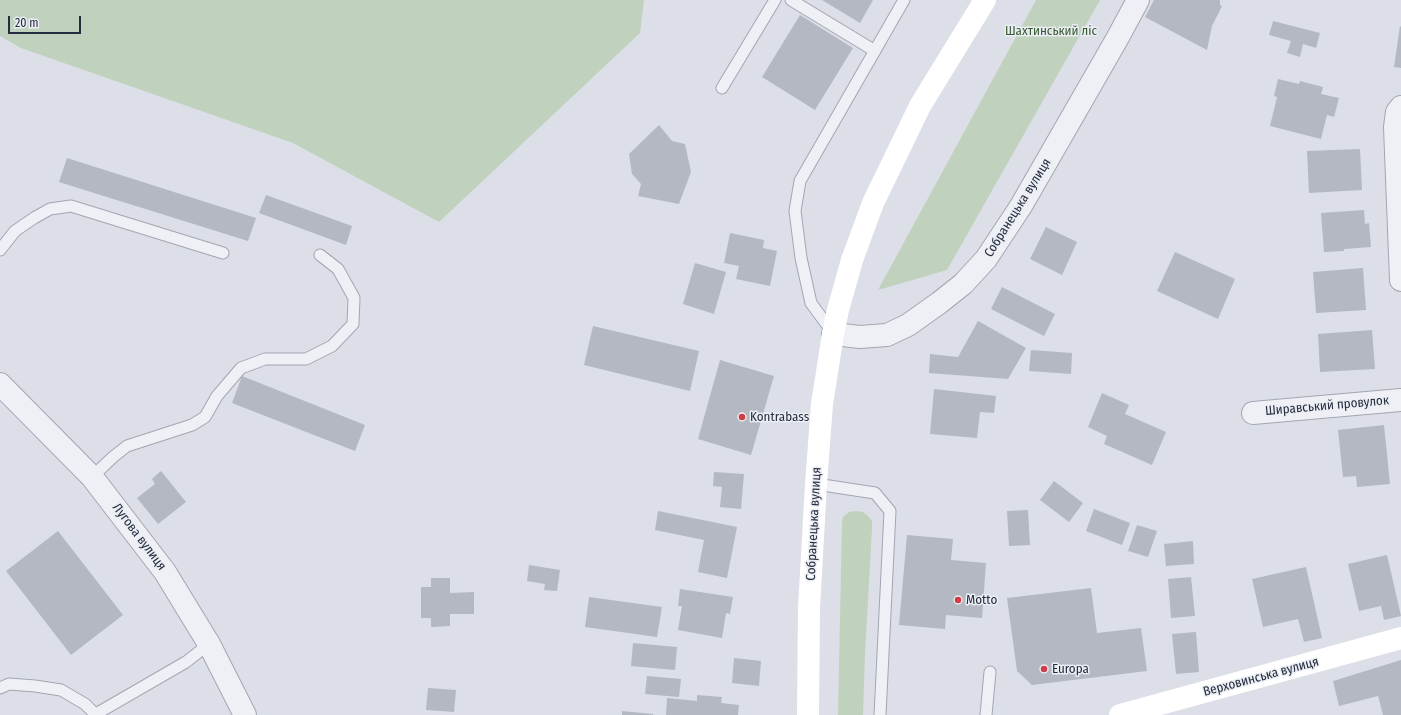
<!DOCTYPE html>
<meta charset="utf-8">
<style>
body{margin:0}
#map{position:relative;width:1401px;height:715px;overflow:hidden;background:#dcdfe7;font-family:"Fira Sans Condensed",sans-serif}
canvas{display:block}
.scale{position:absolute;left:8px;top:16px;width:73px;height:18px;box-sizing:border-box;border:2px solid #252c3d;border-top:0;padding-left:5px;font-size:12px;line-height:14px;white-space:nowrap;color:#252c3d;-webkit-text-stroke:3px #ebeef4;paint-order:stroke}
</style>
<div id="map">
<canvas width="1401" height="715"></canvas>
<div class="scale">20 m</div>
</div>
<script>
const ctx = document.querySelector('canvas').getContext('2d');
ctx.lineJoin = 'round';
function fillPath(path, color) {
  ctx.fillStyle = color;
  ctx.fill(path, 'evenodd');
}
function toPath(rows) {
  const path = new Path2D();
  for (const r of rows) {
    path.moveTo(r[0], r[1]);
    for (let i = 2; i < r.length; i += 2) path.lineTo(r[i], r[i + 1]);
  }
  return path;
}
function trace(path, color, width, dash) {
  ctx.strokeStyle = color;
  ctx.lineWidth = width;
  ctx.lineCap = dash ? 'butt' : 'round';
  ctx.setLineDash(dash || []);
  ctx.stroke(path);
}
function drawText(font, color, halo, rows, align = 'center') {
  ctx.font = font + ' "Fira Sans Condensed",sans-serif';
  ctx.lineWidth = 3;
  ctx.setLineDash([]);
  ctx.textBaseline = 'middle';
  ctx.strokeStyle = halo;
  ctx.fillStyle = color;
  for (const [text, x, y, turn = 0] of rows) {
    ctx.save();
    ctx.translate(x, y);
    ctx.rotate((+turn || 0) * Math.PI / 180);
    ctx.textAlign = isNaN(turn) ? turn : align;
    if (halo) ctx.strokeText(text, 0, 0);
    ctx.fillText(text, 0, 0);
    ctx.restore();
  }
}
fillPath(toPath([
 [0,0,644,0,640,33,439,222,293,143,21,48,0,36],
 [1036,0,1100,0,947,270,878,290],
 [856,511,863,512,868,516,872,521,872,528,865,654,863,715,838,715,842,523,843,517,849,512]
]), '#c0d1bd');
fillPath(toPath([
 [822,0,873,0,860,23],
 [1154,0,1220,0,1220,5,1222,6,1212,26,1207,50,1145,17],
 [800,15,853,48,815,110,762,77],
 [1273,21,1320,33,1316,48,1303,44,1300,57,1287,53,1291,41,1269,35],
 [1400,26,1401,27,1401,68,1394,67],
 [1278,79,1299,84,1300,81,1323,87,1321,94,1339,98,1334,117,1327,115,1321,139,1270,126,1277,97,1274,96],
 [659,125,672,141,685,144,691,172,679,204,638,196,641,184,632,174,629,154],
 [1360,149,1362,190,1309,193,1307,151],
 [67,158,256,218,248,241,59,182],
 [266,195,352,226,346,245,259,213],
 [1364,210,1365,224,1369,223,1371,247,1344,249,1344,251,1324,252,1321,213],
 [1046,227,1077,242,1062,275,1030,259],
 [730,233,764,240,763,248,777,251,770,286,736,279,739,266,724,263],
 [1175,252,1235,279,1218,319,1157,291],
 [695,263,726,272,714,314,683,304],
 [1363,268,1366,310,1316,313,1313,272],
 [1002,287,1055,314,1044,336,991,309],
 [978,321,1026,348,1008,379,929,373,930,354,958,357],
 [593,326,699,351,690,391,584,365],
 [1372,330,1375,369,1320,372,1318,334],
 [1031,350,1072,353,1071,374,1029,371],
 [720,360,774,376,751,455,698,439],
 [242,376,365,425,355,451,232,403],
 [934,389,996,396,994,413,980,412,977,438,930,434],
 [1102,393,1129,405,1125,414,1166,432,1152,465,1104,444,1107,436,1088,427],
 [1384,425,1390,484,1357,487,1356,476,1343,477,1338,430],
 [161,471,186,502,158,524,137,498,155,484,152,479],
 [714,472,744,474,741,509,720,507,722,487,713,486],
 [1054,481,1083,503,1069,522,1040,500],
 [1094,509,1130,523,1122,545,1086,531],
 [1028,510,1030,545,1009,546,1007,511],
 [658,511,737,527,727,578,698,572,704,540,655,530],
 [1137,525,1157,531,1148,557,1128,551],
 [58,531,123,615,71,655,6,571],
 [907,535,953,539,951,560,986,563,982,618,946,615,945,629,899,625],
 [1193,541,1194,564,1166,566,1164,544],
 [1387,555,1401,616,1384,620,1381,606,1359,611,1348,564],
 [529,565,560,570,557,591,544,590,545,584,527,581],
 [1306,567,1322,638,1304,642,1298,619,1263,627,1252,579],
 [1191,577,1195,616,1171,618,1168,579],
 [431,578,450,578,450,593,474,592,474,614,450,614,450,626,431,627,431,618,421,618,421,587,431,587],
 [1091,588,1097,633,1141,628,1147,671,1032,685,1017,671,1007,598],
 [680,589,733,597,730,614,726,613,722,638,678,630,682,606,678,606],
 [589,597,662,607,657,637,585,627],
 [1196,632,1199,672,1176,674,1172,634],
 [633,643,677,647,675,670,631,666],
 [734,658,761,661,759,686,732,683],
 [1401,660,1401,715,1383,715,1378,696,1339,706,1333,681],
 [647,676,681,679,679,697,645,694],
 [428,688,456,690,454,712,426,710],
 [697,695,722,697,721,703,739,705,738,715,666,715,667,698,697,701],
 [622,711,653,714,653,715,622,715]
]), '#b3b8c3');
const lane = toPath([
 [791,0,875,51],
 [722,88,775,0],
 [0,250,15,231,34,218,50,209,71,206,223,253],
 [833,333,811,303,801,258,795,211,800,181,904,0],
 [92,477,113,457,127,446,192,425,205,417,217,396,241,368,265,359,306,359,332,346,353,324,354,298,338,269,320,255],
 [816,484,875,493,890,511,880,715],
 [0,688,9,684,35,686,61,690,85,704,96,715],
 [96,714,186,662,209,644],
 [986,715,990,672]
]);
const street = toPath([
 [1401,107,1397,112,1395,127,1401,280],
 [833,334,860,337,887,335,908,325,939,303,963,284,986,259,1021,206,1117,39,1138,0],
 [0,384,92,477,165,572,209,644,245,715],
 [1253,413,1401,400]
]);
trace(lane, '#a1a6b1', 13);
trace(street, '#a1a6b1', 24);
trace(lane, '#eff0f5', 11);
trace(street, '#eff0f5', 22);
trace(toPath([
 [808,715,809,608,816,484,822,404,833,334,838,310,852,260,873,203,920,106,985,0],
 [1120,715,1401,638]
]), '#fff', 22);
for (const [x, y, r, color] of [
 [742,417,4,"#d13c45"],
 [958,600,4,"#d13c45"],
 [1044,669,4,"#d13c45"]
]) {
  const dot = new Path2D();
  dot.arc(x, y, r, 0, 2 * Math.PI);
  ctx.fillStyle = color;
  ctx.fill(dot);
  trace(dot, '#ebeef4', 1.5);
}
drawText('13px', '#365932', '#ebeef4', [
 ["Шахтинський ліс",1051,31]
]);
drawText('13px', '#252c3d', '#ebeef4', [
 ["Собранецька вулиця",1018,208,-58],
 ["Ширавський провулок",1327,406,-5],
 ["Собранецька вулиця",814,524,-87],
 ["Лугова вулиця",139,537,53],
 ["Верховинська вулиця",1261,677,-15]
]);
drawText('13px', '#252c3d', '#ebeef4', [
 ["Kontrabass",750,417],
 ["Motto",966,600],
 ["Europa",1052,669]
], 'left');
</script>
